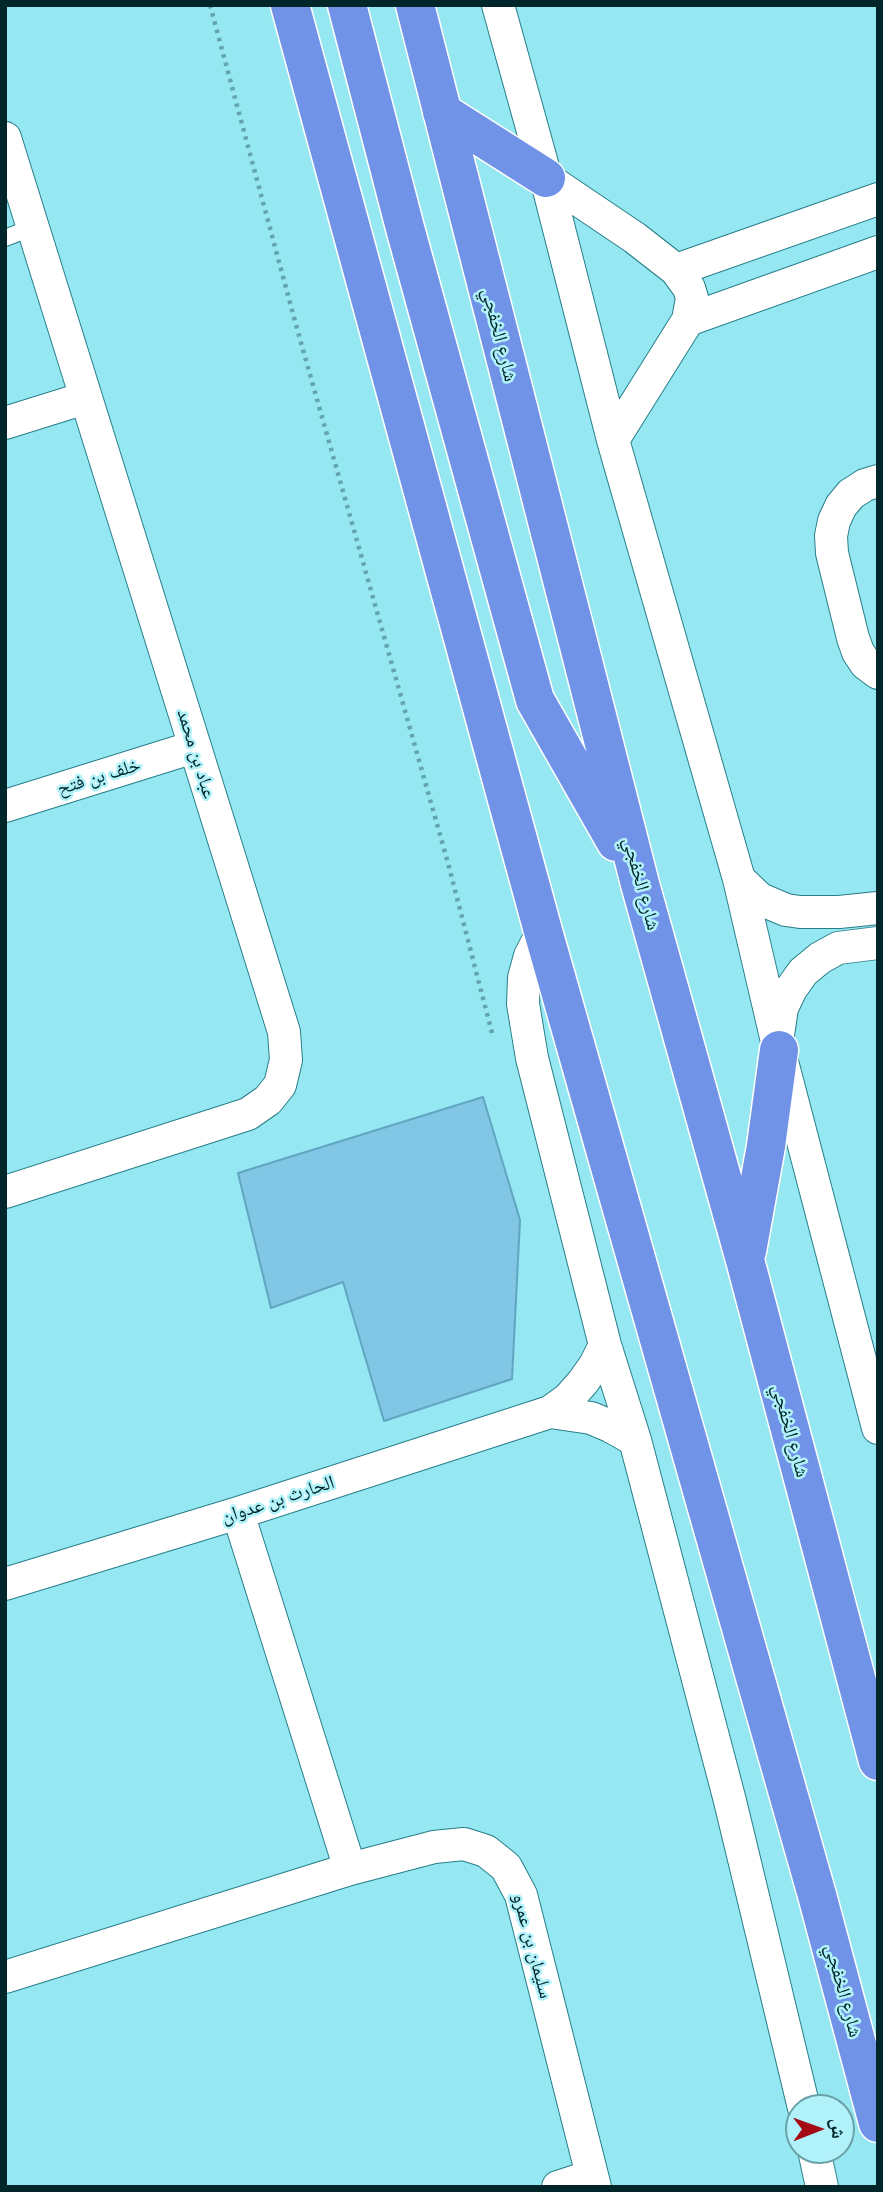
<!DOCTYPE html>
<meta charset="utf-8">
<style>
body{margin:0}
#map{position:relative;width:883px;height:2192px;overflow:hidden;background:#95e7f2;font-family:"Noto Sans","Noto Naskh Arabic",sans-serif}
canvas{display:block}
.frame{position:absolute;inset:0;border:7px solid #01262a;pointer-events:none}
.north{position:absolute;left:785px;top:2094px;width:70px;height:70px;box-sizing:border-box;background:#b1f2fa;border:2px solid #6ba0a7;border-radius:50%;rotate:89deg;font-size:19px;font-weight:700;line-height:28px;text-align:center;color:#01262a}
.north::after{content:'';display:block;margin:auto;width:24px;height:32px;background:#a40b15;clip-path:polygon(50% 0,100% 100%,50% 72%,0 100%)}
</style>
<div id="map">
<canvas width="883" height="2192"></canvas>
<div class="frame"></div>
<div class="north">ش</div>
</div>
<script>
const ctx = document.querySelector('canvas').getContext('2d');
ctx.lineJoin = 'round';
function fillPath(path, color) {
  ctx.fillStyle = color;
  ctx.fill(path, 'evenodd');
}
function toPath(rows) {
  const path = new Path2D();
  for (const r of rows) {
    path.moveTo(r[0], r[1]);
    for (let i = 2; i < r.length; i += 2) path.lineTo(r[i], r[i + 1]);
  }
  return path;
}
function trace(path, color, width, dash) {
  ctx.strokeStyle = color;
  ctx.lineWidth = width;
  ctx.lineCap = dash ? 'butt' : 'round';
  ctx.setLineDash(dash || []);
  ctx.stroke(path);
}
function drawText(font, color, halo, rows, align = 'center') {
  ctx.font = font + ' "Noto Sans","Noto Naskh Arabic",sans-serif';
  ctx.lineWidth = 5;
  ctx.setLineDash([]);
  ctx.textBaseline = 'middle';
  ctx.strokeStyle = halo;
  ctx.fillStyle = color;
  for (const [text, x, y, turn = 0] of rows) {
    ctx.save();
    ctx.translate(x, y);
    ctx.rotate((+turn || 0) * Math.PI / 180);
    ctx.textAlign = isNaN(turn) ? turn : align;
    if (halo) ctx.strokeText(text, 0, 0);
    ctx.fillText(text, 0, 0);
    ctx.restore();
  }
}
const building = toPath([
 [483,1097,520,1220,512,1379,384,1421,343,1282,271,1308,238,1173,483,1097]
]);
fillPath(building, '#81c6e4');
trace(building, '#60a5c1', 2);
const lane = toPath([
 [5,238,33,227]
]);
const street = toPath([
 [498,5,546,178,613,440,739,879,779,1050,878,1428],
 [5,138,284,1032,286,1060,280,1085,268,1100,248,1114,5,1192],
 [546,178,635,238,676,270,689,288,692,298,688,320,613,440],
 [676,270,878,199],
 [688,320,878,252],
 [5,423,85,398],
 [878,481,865,485,851,494,841,506,834,521,831,536,832,553,853,638,858,652,866,664,878,673],
 [5,806,194,747],
 [739,879,760,899,786,910,800,912,839,912,878,908],
 [543,931,530,956,524,978,523,1004,532,1058,605,1345,635,1440,730,1801,804,2108],
 [778,1035,782,1008,791,989,803,972,820,958,838,948,878,943],
 [550,1412,591,1418,610,1426,635,1440],
 [238,1513,350,1869],
 [5,1584,238,1513,550,1412,568,1399,583,1382,595,1365,605,1345],
 [5,1977,350,1869,434,1847,464,1844,486,1851,506,1867,521,1895,595,2187],
 [814,2150,822,2187],
 [558,2187,592,2176]
]);
const highway = toPath([
 [290,5,543,931,817,1895,878,2123],
 [347,5,405,228,535,700,616,842],
 [415,5,640,884,745,1260,878,1761],
 [442,112,546,178],
 [747,1251,766,1146,779,1050]
]);
trace(lane, '#277e89', 18);
trace(street, '#277e89', 34);
trace(highway, '#fff', 41);
trace(toPath([
 [210,5,296,325,448,863,493,1037]
]), '#62a5ad', 4.5, [3.5, 5]);
trace(lane, '#fff', 16);
trace(street, '#fff', 32);
trace(highway, '#7193e7', 38);
drawText('19px', '#01262a', '#b1f2fa', [
 ["شارع الخفجي",499,335,76],
 ["عباد بن محمد",196,754,73],
 ["خلف بن فتح",99,777,-17],
 ["شارع الخفجي",641,884,75],
 ["شارع الخفجي",790,1431,75],
 ["الحارث بن عدوان",278,1500,-18],
 ["سليمان بن عمرو",532,1946,75],
 ["شارع الخفجي",843,1991,75]
]);
</script>
